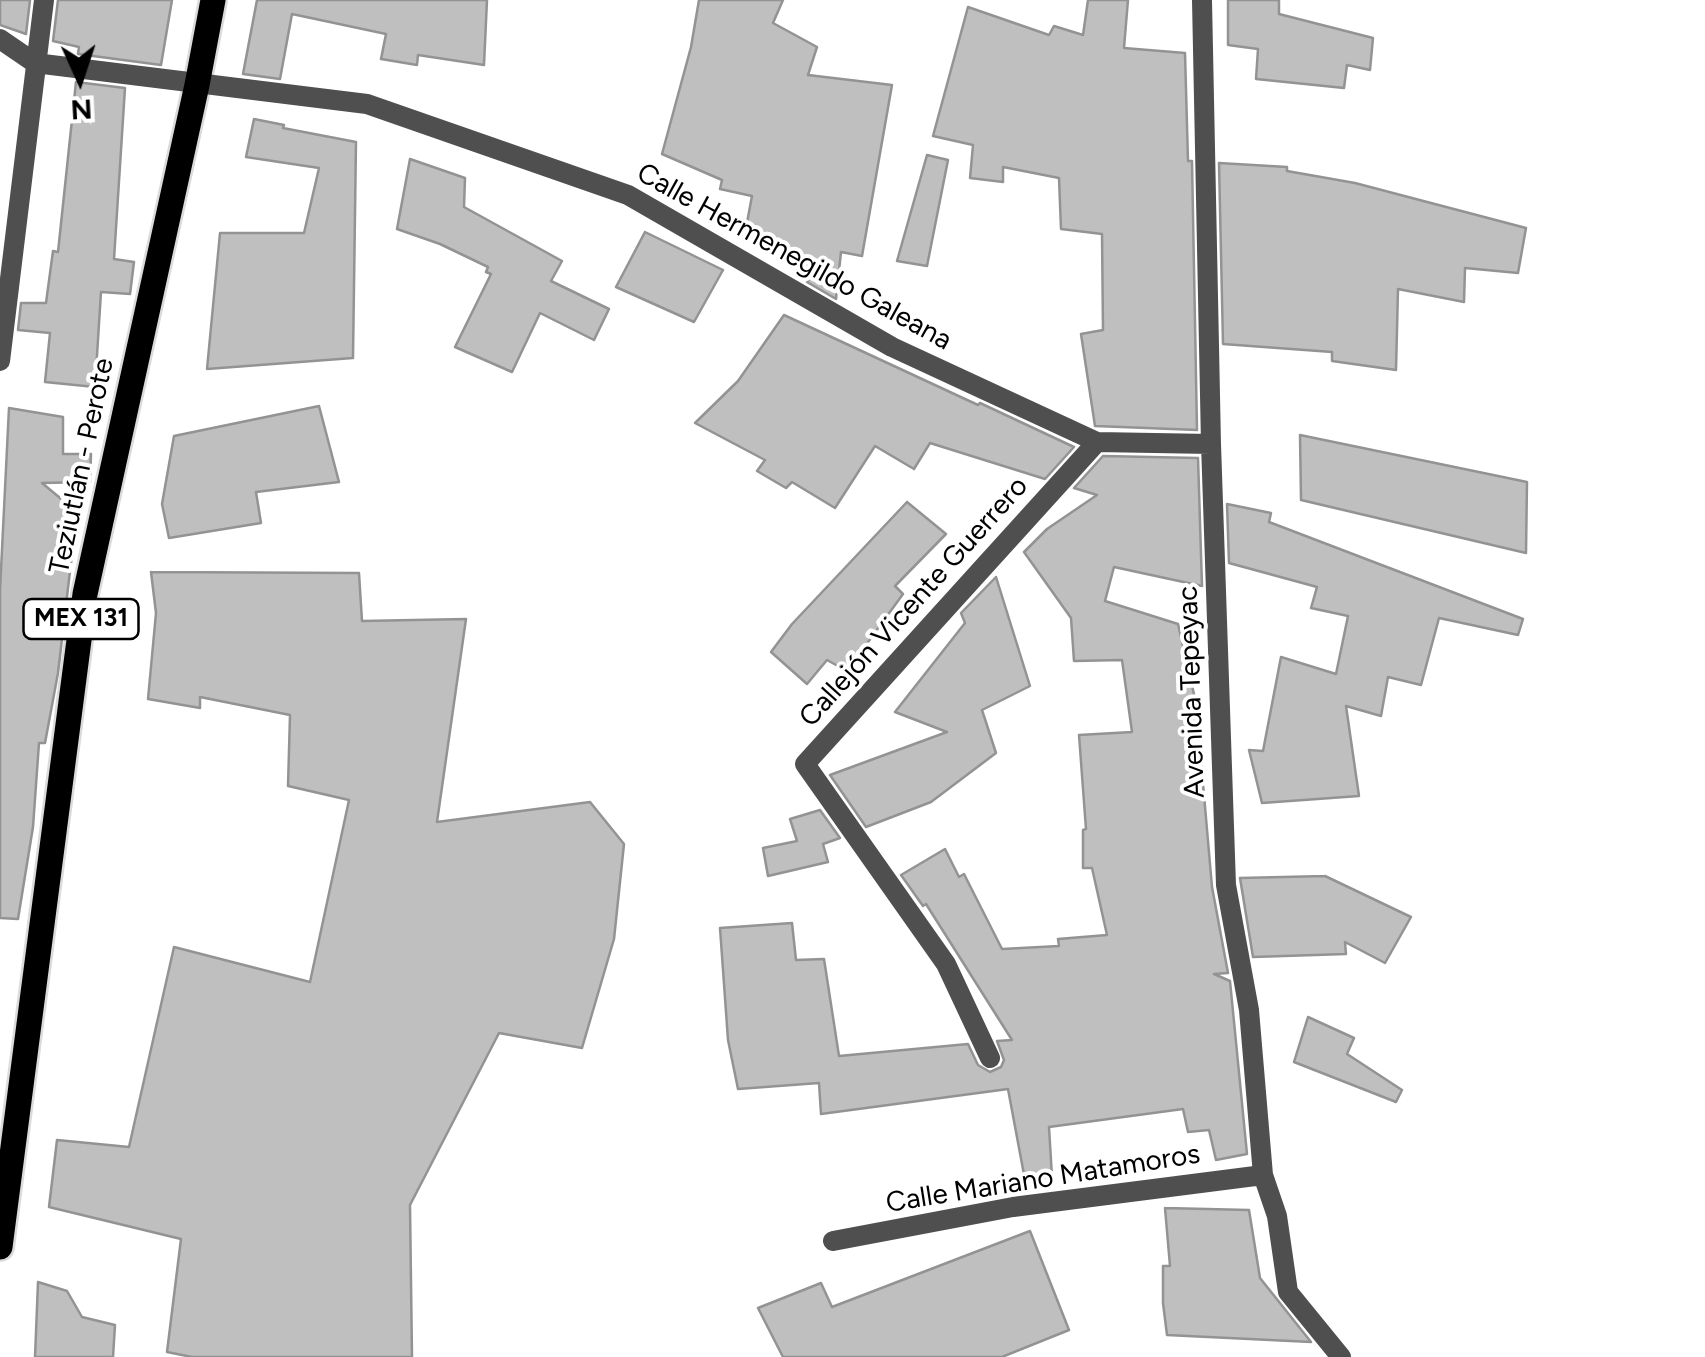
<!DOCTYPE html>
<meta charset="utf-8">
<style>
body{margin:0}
#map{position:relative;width:1705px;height:1357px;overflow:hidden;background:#fff;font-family:Figtree,sans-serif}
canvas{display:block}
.north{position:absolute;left:30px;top:30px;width:100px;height:100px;-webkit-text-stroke:8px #fff;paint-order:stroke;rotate:177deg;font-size:28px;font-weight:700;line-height:40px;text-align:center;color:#000}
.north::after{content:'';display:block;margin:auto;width:35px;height:45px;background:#000;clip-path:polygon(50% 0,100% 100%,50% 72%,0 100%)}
</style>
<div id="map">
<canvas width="1705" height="1357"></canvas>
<div class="north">N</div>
</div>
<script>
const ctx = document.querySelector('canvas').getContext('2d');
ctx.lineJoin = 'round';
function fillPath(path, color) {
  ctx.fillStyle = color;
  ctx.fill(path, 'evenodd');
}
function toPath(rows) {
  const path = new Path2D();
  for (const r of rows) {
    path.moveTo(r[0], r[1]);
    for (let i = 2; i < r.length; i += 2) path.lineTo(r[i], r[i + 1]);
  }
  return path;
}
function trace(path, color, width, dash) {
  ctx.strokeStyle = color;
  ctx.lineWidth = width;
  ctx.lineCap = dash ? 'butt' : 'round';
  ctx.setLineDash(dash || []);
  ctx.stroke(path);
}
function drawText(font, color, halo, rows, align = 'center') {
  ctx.font = font + ' Figtree,sans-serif';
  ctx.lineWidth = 8;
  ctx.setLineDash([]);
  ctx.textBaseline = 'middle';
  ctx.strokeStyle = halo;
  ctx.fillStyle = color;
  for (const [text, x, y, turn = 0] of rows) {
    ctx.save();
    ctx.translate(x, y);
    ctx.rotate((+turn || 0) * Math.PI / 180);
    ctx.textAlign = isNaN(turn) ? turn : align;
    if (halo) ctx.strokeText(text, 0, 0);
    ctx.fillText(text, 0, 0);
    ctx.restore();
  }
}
const building = toPath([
 [0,0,30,0,26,34,0,25,0,0],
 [58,0,172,0,161,65,78,54,79,47,53,41,58,0],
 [257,0,487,0,484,65,418,55,417,65,381,59,386,34,292,14,280,79,243,74,257,0],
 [699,0,783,0,773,23,817,47,808,75,892,85,862,256,841,252,836,299,807,282,809,279,746,228,752,196,720,189,722,180,662,154,691,47,699,0],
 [1088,0,1128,0,1124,48,1185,53,1188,161,1192,161,1197,430,1095,426,1081,334,1103,330,1102,234,1061,229,1059,178,1003,167,1003,182,970,178,973,145,933,136,968,7,1049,35,1054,26,1083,35,1088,0],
 [1228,0,1279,0,1279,14,1373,38,1370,70,1347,65,1344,88,1256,79,1258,49,1228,45,1228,0],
 [76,82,125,88,114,259,134,262,130,294,101,292,95,387,45,382,50,333,18,330,21,303,46,303,53,251,58,252,76,82],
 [254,119,284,125,283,128,356,142,353,358,207,369,220,233,304,233,319,168,246,157,254,119],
 [927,155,948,160,927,266,897,261,927,155],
 [410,159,465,178,464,207,562,261,551,281,609,309,594,340,540,313,512,372,455,347,491,274,486,272,488,267,440,244,397,229,410,159],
 [1219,163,1287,167,1287,171,1355,183,1526,228,1518,273,1465,268,1464,302,1398,289,1396,370,1332,361,1332,352,1223,344,1219,163],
 [645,232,723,270,694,322,616,287,645,232],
 [784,315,978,405,980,403,1074,447,1045,479,930,443,914,469,875,446,835,508,792,482,786,488,757,471,765,460,695,423,738,381,784,315],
 [319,406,339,482,256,492,261,523,169,538,162,504,174,436,319,406],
 [9,408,63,417,63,454,91,454,90,482,42,483,77,512,58,673,45,743,39,743,33,827,18,919,0,918,0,590,9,408],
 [1300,435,1527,482,1526,553,1301,500,1300,435],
 [1103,456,1198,458,1202,586,1114,567,1105,601,1178,624,1196,703,1212,887,1228,973,1214,974,1230,981,1247,1154,1216,1160,1209,1130,1188,1132,1183,1109,1049,1127,1052,1177,1025,1180,1008,1089,821,1114,819,1083,738,1089,728,1040,720,928,792,923,796,960,824,959,839,1056,968,1044,978,1065,990,1072,1001,1067,1004,1060,997,1041,1012,1040,926,904,923,906,901,875,945,849,959,877,964,874,1002,949,1059,946,1058,939,1107,935,1092,868,1083,868,1083,830,1086,829,1079,735,1132,732,1122,660,1074,661,1071,618,1024,552,1047,529,1097,495,1074,488,1103,456],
 [907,502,946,534,895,586,903,594,847,671,827,660,807,684,771,652,792,624,907,502],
 [1227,504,1271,513,1269,522,1523,619,1518,635,1439,618,1421,685,1388,677,1381,716,1346,706,1359,796,1262,803,1249,750,1263,751,1281,657,1336,674,1348,616,1311,608,1317,587,1229,563,1227,504],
 [151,572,359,573,362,621,466,619,437,822,590,802,624,844,614,939,582,1048,499,1033,410,1205,412,1357,192,1357,167,1352,181,1239,49,1207,57,1140,129,1147,174,947,310,982,349,800,288,786,290,715,200,697,200,708,148,699,156,613,151,572],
 [996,577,1030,686,982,710,996,753,931,802,866,827,830,775,947,732,895,712,965,623,961,613,996,577],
 [820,810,840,838,823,844,828,862,768,876,763,848,797,841,790,819,820,810],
 [1325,876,1411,917,1385,963,1345,942,1346,954,1253,957,1240,878,1325,876],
 [1308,1017,1354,1038,1347,1054,1402,1090,1396,1102,1294,1062,1308,1017],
 [1165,1208,1249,1210,1260,1278,1311,1342,1167,1335,1163,1303,1163,1266,1170,1266,1165,1208],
 [1030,1231,1069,1330,1002,1357,783,1357,758,1308,821,1283,832,1307,1030,1231],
 [38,1282,67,1291,82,1317,115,1325,113,1357,35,1357,38,1282]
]);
fillPath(building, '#bfbfbf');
trace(building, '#939393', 2.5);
const primary = toPath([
 [0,1247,85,594,197,85,213,0]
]);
trace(primary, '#dbdbdb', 30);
trace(toPath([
 [1202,0,1211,444,1226,885,1249,1010,1263,1175,1277,1216,1288,1292,1341,1357],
 [0,39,35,63,367,104,628,195,892,347,1097,442,1211,444],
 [0,361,44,0],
 [990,1058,946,964,805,764,1097,442],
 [833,1241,1013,1207,1263,1175]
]), '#4f4f4f', 20);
trace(primary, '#000', 25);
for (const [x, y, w] of [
 [81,619,115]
]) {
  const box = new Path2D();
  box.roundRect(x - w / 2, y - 20, w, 40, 8);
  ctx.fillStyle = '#fff';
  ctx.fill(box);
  trace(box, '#000', 2.5);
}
drawText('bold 25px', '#000', null, [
 ["MEX 131",81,619]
]);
drawText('28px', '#000', '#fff', [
 ["Calle Hermenegildo Galeana",794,257,29],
 ["Teziutlán - Perote",82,466,-78],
 ["Callejón Vicente Guerrero",914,602,-48],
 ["Avenida Tepeyac",1192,692,-92],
 ["Calle Mariano Matamoros",1043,1179,-9]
]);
</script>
